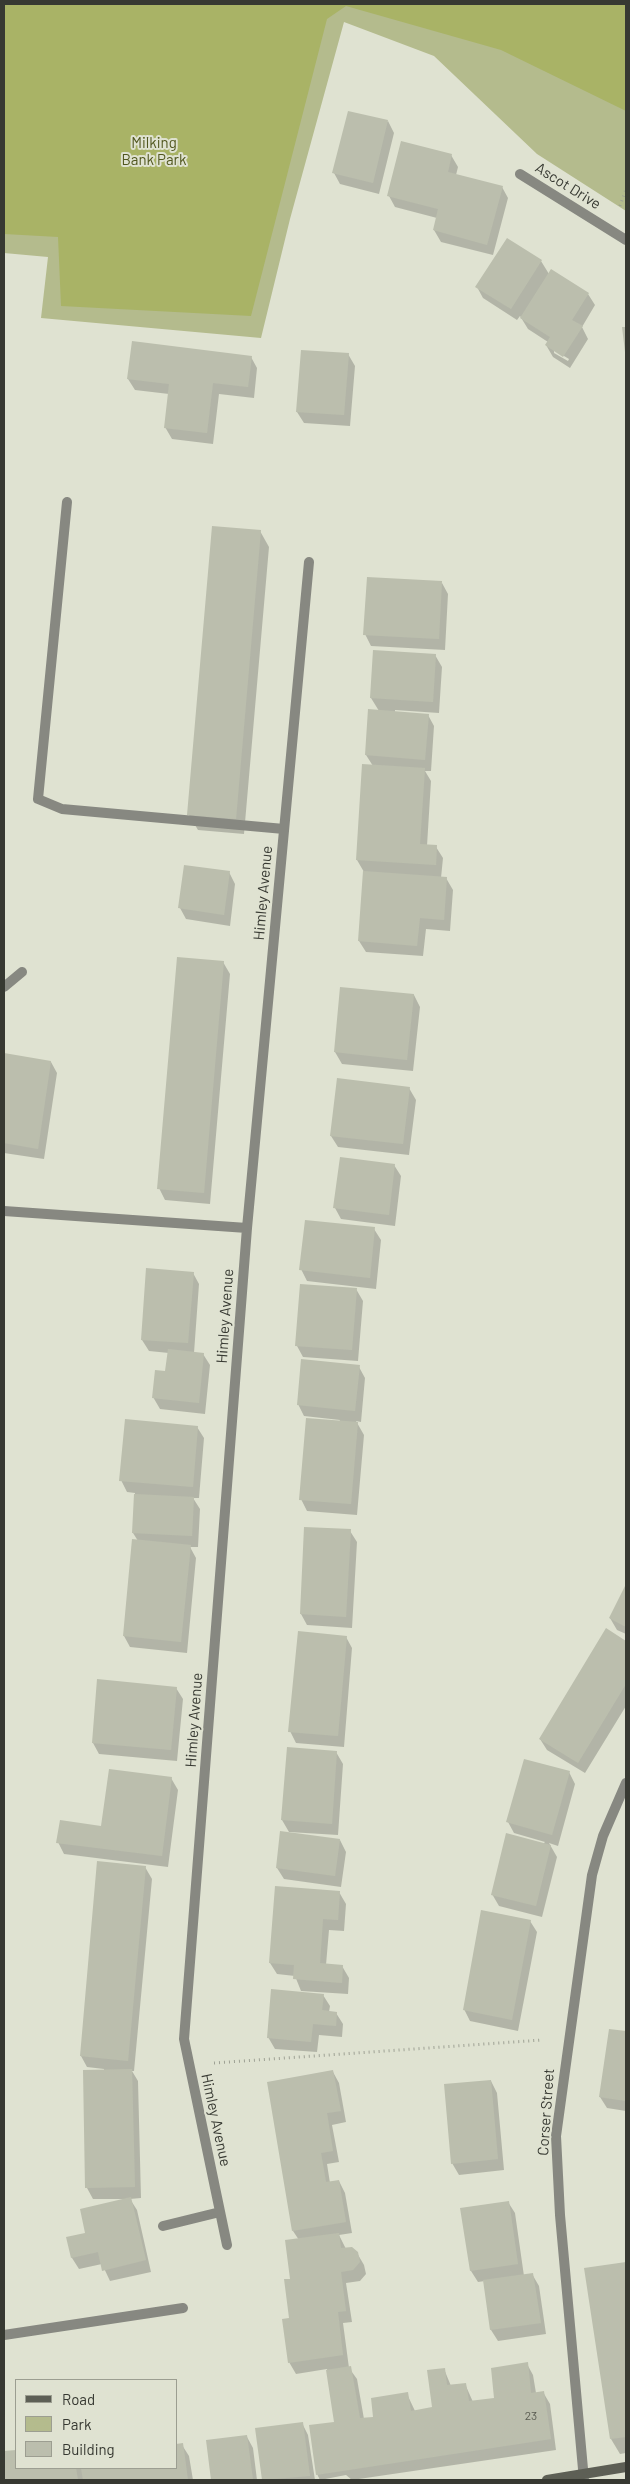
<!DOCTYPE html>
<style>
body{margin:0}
#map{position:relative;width:630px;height:2484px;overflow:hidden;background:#dfe2d1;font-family:Barlow,sans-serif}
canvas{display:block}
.frame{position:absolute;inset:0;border:5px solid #373932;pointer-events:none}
.legend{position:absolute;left:15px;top:2379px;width:162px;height:90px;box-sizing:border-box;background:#dfe2d1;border:1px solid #9c9e91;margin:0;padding:6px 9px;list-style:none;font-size:15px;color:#373932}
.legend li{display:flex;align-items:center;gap:10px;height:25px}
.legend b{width:25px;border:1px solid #9c9e91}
</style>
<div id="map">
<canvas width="630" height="2484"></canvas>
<div class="frame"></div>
<ul class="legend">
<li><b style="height:6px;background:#5d5f55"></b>Road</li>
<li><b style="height:14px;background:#b4bb8d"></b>Park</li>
<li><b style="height:14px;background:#bbbead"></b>Building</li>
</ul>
</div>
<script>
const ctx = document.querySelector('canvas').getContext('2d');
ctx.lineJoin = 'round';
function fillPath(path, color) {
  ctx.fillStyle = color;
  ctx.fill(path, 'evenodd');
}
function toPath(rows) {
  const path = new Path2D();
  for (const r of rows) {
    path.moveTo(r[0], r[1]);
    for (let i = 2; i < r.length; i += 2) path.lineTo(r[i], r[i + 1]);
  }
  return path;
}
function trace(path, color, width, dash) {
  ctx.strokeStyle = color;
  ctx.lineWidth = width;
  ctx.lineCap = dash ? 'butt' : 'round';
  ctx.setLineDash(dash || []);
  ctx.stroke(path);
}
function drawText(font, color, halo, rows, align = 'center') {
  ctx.font = font + ' Barlow,sans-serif';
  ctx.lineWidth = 4;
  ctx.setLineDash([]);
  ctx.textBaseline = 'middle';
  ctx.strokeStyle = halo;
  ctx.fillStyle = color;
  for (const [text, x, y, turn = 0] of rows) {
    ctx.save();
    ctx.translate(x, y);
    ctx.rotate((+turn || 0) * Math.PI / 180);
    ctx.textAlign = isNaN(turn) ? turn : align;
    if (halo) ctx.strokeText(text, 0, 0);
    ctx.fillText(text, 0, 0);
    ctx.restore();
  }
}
fillPath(toPath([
 [4,4,626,4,626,211,537,154,434,56,344,22,290,219,261,338,41,318,48,257,4,253]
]), '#b4bb8d');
fillPath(toPath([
 [4,4,626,4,626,111,501,50,346,6,327,19,251,316,61,306,58,237,4,234]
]), '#a9b366');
fillPath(toPath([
 [388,121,394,133,379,194,340,184,334,173],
 [451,155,458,167,456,175,502,187,508,198,493,255,441,242,434,230,437,218,395,207,389,196],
 [507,239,541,261,549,274,551,270,588,294,595,305,582,327,588,339,570,368,553,357,546,345,548,342,528,329,520,316,517,320,483,298,477,287],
 [554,350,569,359,568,361,554,353],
 [348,354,355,366,350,426,304,423,297,412],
 [251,357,257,368,254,398,219,394,213,444,172,439,165,427,169,394,135,390,128,379],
 [260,531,269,547,244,834,198,830,189,815],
 [442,583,448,594,445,650,371,646,365,634],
 [435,655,442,667,439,713,395,710,395,713,428,715,434,726,431,771,425,771,431,781,427,846,436,847,443,858,441,878,446,878,453,890,450,931,426,929,423,956,366,952,359,941,364,872,357,860,363,765,373,766,366,755,370,711,379,711,371,698],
 [229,872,235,884,230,926,186,919,180,908],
 [223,962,230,974,210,1204,165,1200,159,1188],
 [341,988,414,995,420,1007,413,1071,342,1064,335,1052],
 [4,1054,51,1062,57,1073,44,1159,4,1153],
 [409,1088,416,1100,409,1155,338,1147,331,1136],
 [394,1165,401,1176,395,1226,341,1219,335,1208],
 [374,1229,381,1240,376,1289,307,1281,301,1269],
 [193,1273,199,1284,194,1353,203,1354,210,1365,205,1414,160,1409,153,1397,166,1373,169,1353,149,1351,142,1340],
 [356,1289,363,1301,358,1361,303,1357,297,1346],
 [359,1367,365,1378,361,1422,356,1421,364,1435,357,1515,307,1511,301,1499,340,1420,304,1416,298,1404],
 [197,1427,204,1438,199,1498,193,1498,200,1509,198,1547,190,1547,196,1558,187,1653,130,1647,124,1636,138,1541,133,1533,135,1493,127,1492,121,1480],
 [350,1531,357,1542,352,1628,307,1625,301,1614],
 [626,1587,626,1634,617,1630,610,1618],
 [606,1630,626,1643,626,1706,585,1773,547,1750,540,1739],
 [346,1637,352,1648,344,1747,296,1743,290,1731],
 [176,1688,183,1699,177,1761,99,1754,93,1743],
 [288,1749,336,1752,343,1764,338,1835,289,1832,282,1820],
 [569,1772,575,1784,558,1846,549,1843,557,1857,542,1917,499,1906,492,1894,545,1842,514,1833,508,1822],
 [171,1778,178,1790,168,1867,64,1854,58,1842,102,1827],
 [340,1840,346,1852,341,1887,284,1879,277,1868],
 [145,1867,152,1879,134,2071,132,2071,138,2081,141,2198,130,2199,137,2210,151,2272,110,2281,102,2264,79,2269,72,2258,67,2238,86,2234,125,2199,93,2199,87,2188,84,2071,104,2071,104,2069,87,2067,81,2056],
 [339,1892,346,1904,344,1931,329,1930,326,1965,342,1966,349,1978,348,1994,301,1991,295,1976,277,1974,270,1963],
 [530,1921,537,1932,518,2031,470,2021,464,2009],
 [323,1995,330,2006,329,2012,336,2013,343,2024,342,2037,319,2035,317,2052,275,2049,268,2037],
 [610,2030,626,2033,626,2111,607,2108,600,2097],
 [333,2072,339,2083,346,2122,332,2125,339,2162,327,2164,330,2183,339,2181,345,2193,352,2233,339,2235,346,2249,357,2253,364,2265,366,2274,360,2281,346,2283,352,2322,343,2323,349,2368,357,2379,364,2419,375,2418,407,2394,415,2411,433,2408,444,2369,451,2386,465,2384,473,2402,496,2399,527,2364,533,2375,536,2393,543,2392,550,2404,556,2450,352,2480,346,2475,320,2480,317,2474,336,2428,327,2369,296,2374,289,2362,291,2280,299,2240,293,2231],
 [491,2081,497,2093,504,2170,459,2175,452,2163],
 [508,2202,515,2213,524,2276,532,2274,539,2286,546,2334,498,2341,491,2330,485,2281,478,2282,471,2271,462,2209],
 [626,2263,626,2453,620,2454,611,2439,585,2269],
 [302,2423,308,2435,315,2480,263,2480,256,2429],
 [247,2437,253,2448,257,2480,212,2480,207,2441],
 [182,2445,189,2456,193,2480,4,2480,4,2453,16,2451,16,2468,176,2468]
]), '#0003');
fillPath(toPath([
 [348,111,388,120,373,183,332,173],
 [401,141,452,154,448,172,503,186,487,245,433,230,438,209,387,196],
 [507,238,542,260,511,309,475,287],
 [551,269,589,293,572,320,583,326,563,357,545,345,550,337,520,318],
 [622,327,626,327,626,352,625,352],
 [132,341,252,356,248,387,213,383,207,433,164,428,169,384,127,379],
 [301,350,349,353,344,415,296,412],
 [212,526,261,530,236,819,187,815],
 [367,577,442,581,439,639,363,635],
 [373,650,436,654,433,702,370,698],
 [368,709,429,714,425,760,365,755],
 [362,764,425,768,420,844,437,845,436,865,356,860],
 [184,865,230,871,224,915,178,908],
 [363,871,447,877,444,920,420,918,417,946,358,941],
 [177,957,224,961,204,1193,157,1189],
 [340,987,414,994,407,1060,334,1052],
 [4,1053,51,1061,38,1149,4,1143],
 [337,1078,410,1087,403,1144,330,1136],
 [340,1157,395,1164,389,1215,333,1208],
 [305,1220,375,1227,370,1278,299,1270],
 [146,1268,194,1272,188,1343,141,1340],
 [300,1284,357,1288,352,1350,295,1346],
 [168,1349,204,1353,199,1403,152,1398,155,1370,165,1371],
 [301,1359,360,1365,355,1411,297,1405],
 [306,1418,358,1422,351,1504,299,1500],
 [125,1419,198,1426,193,1487,119,1481],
 [134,1494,194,1497,192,1536,132,1533],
 [304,1527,351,1529,346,1617,300,1614],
 [132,1539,191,1545,181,1642,123,1636],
 [626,1584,626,1627,609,1618],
 [606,1628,626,1641,626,1684,578,1763,539,1739],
 [298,1631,347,1636,338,1736,288,1732],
 [97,1679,177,1687,171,1750,92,1743],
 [287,1747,337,1751,332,1824,281,1820],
 [524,1759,570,1771,552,1835,506,1822],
 [109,1769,172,1777,162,1856,56,1843,60,1820,101,1826],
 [280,1831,340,1839,335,1876,276,1868],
 [506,1833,551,1845,536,1906,491,1895],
 [97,1861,146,1866,128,2061,80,2056],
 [275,1886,340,1891,338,1920,323,1919,320,1963,343,1965,342,1983,293,1979,294,1965,269,1963],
 [481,1910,531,1920,512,2020,463,2010],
 [271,1989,324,1994,322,2010,337,2012,336,2026,313,2024,311,2042,267,2038],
 [609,2029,626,2031,626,2101,599,2097],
 [132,2069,135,2187,85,2188,83,2070],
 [333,2070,341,2111,327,2113,333,2151,321,2153,326,2182,339,2180,346,2222,292,2231,267,2082],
 [491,2080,498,2159,451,2164,444,2084],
 [131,2197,146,2260,102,2271,98,2252,71,2258,66,2237,85,2233,80,2209],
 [509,2201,518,2264,470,2271,460,2208],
 [339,2233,341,2248,352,2247,358,2252,360,2262,353,2270,341,2272,346,2311,338,2312,343,2355,288,2363,282,2319,289,2318,284,2279,290,2279,285,2240],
 [626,2262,626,2437,610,2439,584,2268],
 [533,2273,541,2323,490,2330,483,2280],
 [528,2362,531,2393,544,2391,551,2439,316,2475,309,2425,334,2422,326,2370,351,2366,360,2418,373,2417,371,2398,408,2392,411,2411,432,2407,427,2370,445,2368,447,2385,466,2383,469,2401,494,2398,491,2368],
 [303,2422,310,2476,262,2480,255,2428],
 [247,2435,253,2480,211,2480,206,2440],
 [183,2443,188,2480,83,2480,81,2468,176,2468,176,2444],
 [16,2450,16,2468,76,2468,78,2480,4,2480,4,2451]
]), '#bbbead');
trace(toPath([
 [620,206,626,189],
 [214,2063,542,2040]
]), '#9ea194', 3, [1, 4]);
trace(toPath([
 [67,502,38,799,62,809,284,829],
 [4,987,22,972],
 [4,2335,183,2308]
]), '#878881', 10);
trace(toPath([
 [520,174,626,240],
 [4,1211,247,1228],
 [163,2226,220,2212],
 [227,2245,184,2039,247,1228,309,562],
 [584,2480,560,2215,556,2136,592,1875,603,1836,626,1783]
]), '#878881', 10);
trace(toPath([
 [547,2480,626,2467]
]), '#5d5f55', 10);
drawText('12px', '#585a51', null, [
 ["23",531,2416]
]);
drawText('15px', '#51571f', '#dfe2d1', [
 ["Milking",154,143],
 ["Bank Park",154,160]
]);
drawText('15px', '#373932', '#dfe2d1', [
 ["Ascot Drive",568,186,32],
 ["Himley Avenue",263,893,-85],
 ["Himley Avenue",225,1316,-86],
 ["Himley Avenue",194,1720,-86],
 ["Corser Street",546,2112,-86],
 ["Himley Avenue",216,2120,78]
]);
</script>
